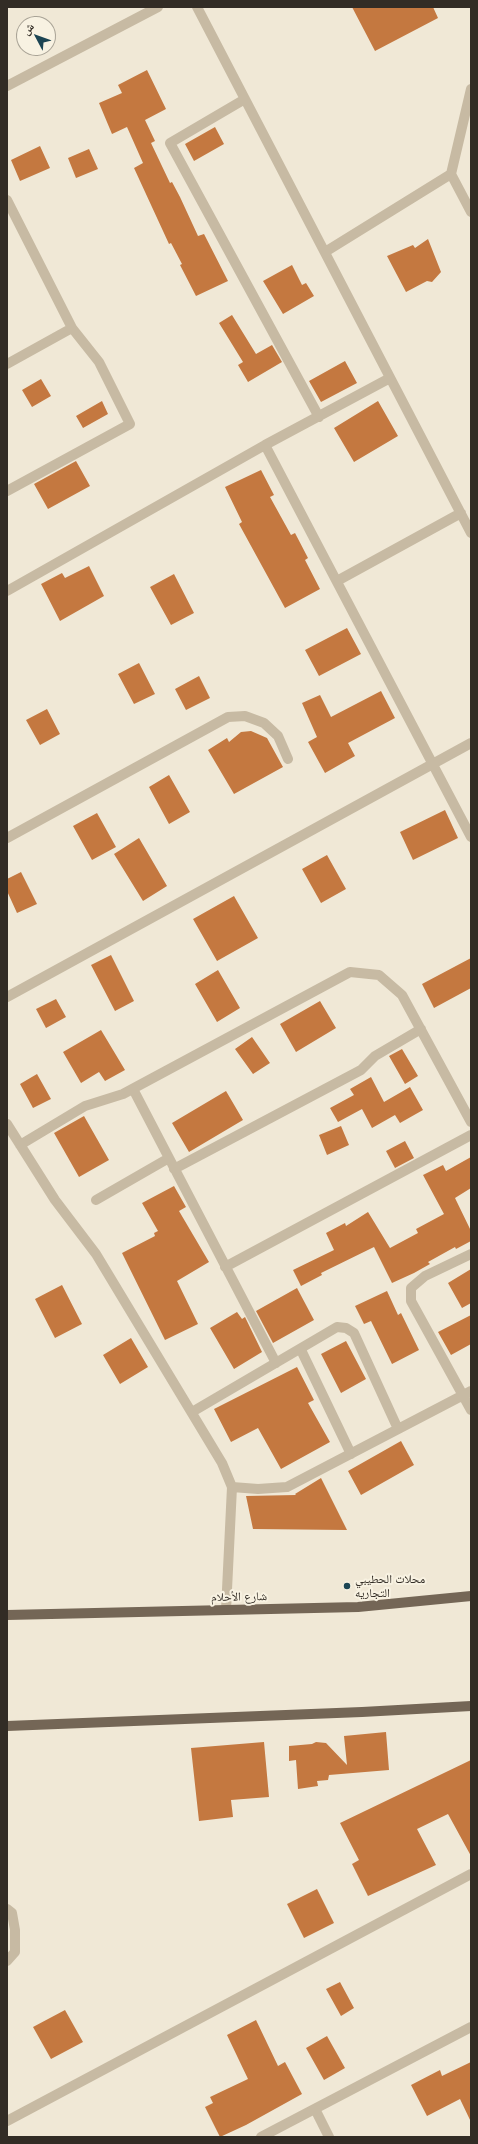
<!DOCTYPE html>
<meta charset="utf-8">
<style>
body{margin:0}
#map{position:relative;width:478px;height:2144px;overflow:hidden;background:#f0e8d6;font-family:Quicksand,"Noto Naskh Arabic",sans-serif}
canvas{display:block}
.frame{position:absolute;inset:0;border:8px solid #322c25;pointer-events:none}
.north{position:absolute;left:16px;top:16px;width:40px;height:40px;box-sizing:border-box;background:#f8f2e2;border:1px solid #a9a396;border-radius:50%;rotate:311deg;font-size:11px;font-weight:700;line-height:16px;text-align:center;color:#322c25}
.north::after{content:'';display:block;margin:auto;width:14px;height:18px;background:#1c4553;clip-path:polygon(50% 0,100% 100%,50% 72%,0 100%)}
</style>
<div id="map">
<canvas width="478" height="2144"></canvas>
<div class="frame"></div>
<div class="north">ش</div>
</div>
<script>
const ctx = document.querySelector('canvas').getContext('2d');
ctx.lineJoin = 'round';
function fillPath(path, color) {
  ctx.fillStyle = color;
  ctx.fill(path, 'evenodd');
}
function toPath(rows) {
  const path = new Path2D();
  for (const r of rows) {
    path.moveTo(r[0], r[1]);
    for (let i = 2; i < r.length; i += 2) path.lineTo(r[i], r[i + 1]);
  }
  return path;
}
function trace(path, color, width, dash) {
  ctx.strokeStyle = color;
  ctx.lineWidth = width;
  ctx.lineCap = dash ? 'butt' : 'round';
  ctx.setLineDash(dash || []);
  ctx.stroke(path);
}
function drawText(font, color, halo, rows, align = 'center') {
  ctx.font = font + ' Quicksand,"Noto Naskh Arabic",sans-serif';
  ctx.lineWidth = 4;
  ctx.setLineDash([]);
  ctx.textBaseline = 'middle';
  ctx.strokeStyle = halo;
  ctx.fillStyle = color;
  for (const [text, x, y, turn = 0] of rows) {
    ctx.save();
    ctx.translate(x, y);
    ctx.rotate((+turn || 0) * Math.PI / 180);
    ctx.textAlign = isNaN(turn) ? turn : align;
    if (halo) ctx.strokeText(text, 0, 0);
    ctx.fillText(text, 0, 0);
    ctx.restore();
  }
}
fillPath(toPath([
 [352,7,433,7,438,18,375,51],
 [147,70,166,109,145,120,155,141,151,143,170,183,172,182,180,197,198,236,204,234,228,281,196,296,180,265,182,264,171,243,169,244,134,168,143,163,127,127,112,134,99,103,122,93,118,85],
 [215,127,224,144,194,161,185,144],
 [40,146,50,168,20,181,11,160],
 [89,149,98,169,76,178,68,158],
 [428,239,441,272,432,282,427,281,406,292,387,256,413,245,415,248],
 [292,265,302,285,306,283,314,296,283,314,263,281],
 [232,315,256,354,272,345,282,362,248,382,238,365,243,362,219,323],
 [345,361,357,383,321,402,309,381],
 [41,379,51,396,32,407,22,390],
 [102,401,108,414,83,428,76,416],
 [378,401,398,436,354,462,334,428],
 [76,461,90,486,48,509,34,484],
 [261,470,274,495,270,497,291,535,295,533,308,558,305,560,320,589,285,608,239,524,242,522,225,487],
 [89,566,104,596,60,621,41,584,62,573,65,578],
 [174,574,194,613,171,625,150,587],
 [347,628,361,654,319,676,305,650],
 [139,663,155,694,134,704,118,674],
 [199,676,210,698,186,710,175,689],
 [381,691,395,718,348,743,355,756,325,773,308,742,317,737,302,703,320,695,331,717],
 [47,709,60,734,40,745,26,720],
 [251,731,267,738,283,767,234,794,208,750,227,738,229,742,241,732],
 [169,775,190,812,169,824,149,787],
 [445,810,458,838,413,860,400,832],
 [97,813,116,847,92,860,73,826],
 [139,838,167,886,143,901,114,854],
 [327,855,346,889,321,903,302,869],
 [21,872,37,904,17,913,7,891,7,879],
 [234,896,258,938,217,961,193,919],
 [111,955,134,1001,115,1011,91,965],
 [471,958,471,988,434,1008,422,984],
 [218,970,240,1008,217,1022,195,984],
 [56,999,66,1017,46,1028,36,1009],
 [320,1001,336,1028,296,1052,280,1024],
 [101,1030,125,1070,105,1081,99,1072,81,1083,63,1052],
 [252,1037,270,1063,253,1074,235,1049],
 [402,1049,418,1076,405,1084,389,1056],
 [37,1074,51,1099,33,1108,20,1084],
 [371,1077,384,1102,410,1087,423,1110,400,1123,395,1115,372,1128,362,1109,338,1122,330,1108,354,1095,350,1089],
 [226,1091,243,1120,189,1152,172,1123],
 [84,1116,109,1160,79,1177,54,1133],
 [341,1126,349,1145,327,1155,319,1135],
 [405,1141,414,1158,395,1168,386,1151],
 [471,1157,471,1188,455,1198,471,1231,471,1241,456,1249,455,1247,428,1262,430,1264,414,1273,392,1283,374,1247,321,1273,322,1275,301,1286,293,1270,334,1250,326,1233,345,1223,346,1226,368,1212,390,1248,418,1233,416,1229,444,1214,423,1175,443,1165,446,1171],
 [174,1186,186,1207,179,1211,209,1262,177,1281,198,1324,165,1340,122,1253,155,1236,154,1233,158,1231,142,1203],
 [471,1269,471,1303,462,1308,448,1283],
 [62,1285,82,1324,55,1338,35,1299],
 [297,1288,314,1320,273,1343,256,1311],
 [387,1291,398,1315,401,1313,419,1350,392,1364,371,1321,364,1324,355,1306],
 [237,1312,242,1319,245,1317,262,1352,234,1369,210,1328],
 [471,1315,471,1344,451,1355,438,1332],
 [131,1338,148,1367,120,1384,103,1355],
 [346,1341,366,1379,341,1393,321,1354],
 [297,1367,314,1400,308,1403,330,1442,281,1469,258,1428,231,1442,214,1409],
 [401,1441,414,1465,361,1495,348,1471],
 [321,1478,347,1530,253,1529,246,1496,296,1495,295,1494],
 [386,1732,389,1770,329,1775,328,1780,317,1781,318,1786,298,1789,296,1760,289,1761,289,1746,312,1744,316,1742,326,1743,347,1765,344,1736],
 [264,1742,269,1797,231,1800,233,1817,199,1821,191,1748],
 [471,1760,471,1856,448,1814,417,1829,436,1865,368,1896,352,1864,359,1860,340,1823],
 [317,1889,334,1923,304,1938,287,1904],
 [340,1982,354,2008,341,2016,326,1989],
 [65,2010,83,2042,51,2059,33,2027],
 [256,2020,278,2066,285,2062,302,2094,246,2125,220,2137,205,2107,213,2103,210,2097,248,2079,227,2035],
 [327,2036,345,2068,324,2080,306,2048],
 [471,2062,471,2122,460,2099,427,2116,411,2085,440,2070,442,2076]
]), '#c47840');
trace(toPath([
 [197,7,471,533],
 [7,86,158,7],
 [471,89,451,174,471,212],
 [245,99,170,143,319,417],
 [7,200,72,328,99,362,130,424,7,491],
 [325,252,451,174],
 [7,364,72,328],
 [265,445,471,837],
 [337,581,461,513],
 [7,591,265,445,390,378],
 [7,838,228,717,245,716,264,723,278,736,288,759],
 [7,997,471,743],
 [133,1089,276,1363],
 [7,1124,55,1200,96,1254,222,1463,232,1487,226,1610],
 [20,1145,85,1106,123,1094,350,972,379,975,402,995,471,1122],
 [174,1169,361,1070,375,1056,421,1029],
 [96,1200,169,1158],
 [471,1254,425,1276,411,1288,411,1301,471,1410],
 [225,1267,471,1135],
 [301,1350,351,1454],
 [192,1412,337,1327,346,1328,354,1333,398,1429],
 [232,1487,258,1489,287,1487,471,1391],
 [7,1909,12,1913,15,1930,15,1952,7,1961],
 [315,2109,329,2137],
 [7,2121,471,1874],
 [261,2137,471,2027]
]), '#c7baa3', 10);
trace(toPath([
 [7,1615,358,1607,471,1596],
 [7,1726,362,1712,471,1706]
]), '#746656', 10);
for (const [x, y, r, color] of [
 [347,1586,4,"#1c4553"]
]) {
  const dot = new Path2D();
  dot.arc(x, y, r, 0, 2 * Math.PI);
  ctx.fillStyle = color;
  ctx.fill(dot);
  trace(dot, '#f8f2e2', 1.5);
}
drawText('12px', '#322c25', '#f8f2e2', [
 ["محلات الحطيبي",355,1579],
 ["التجاريه",355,1593]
], 'left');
drawText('12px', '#322c25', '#f8f2e2', [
 ["شارع الأحلام",239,1597,-1]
]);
</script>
